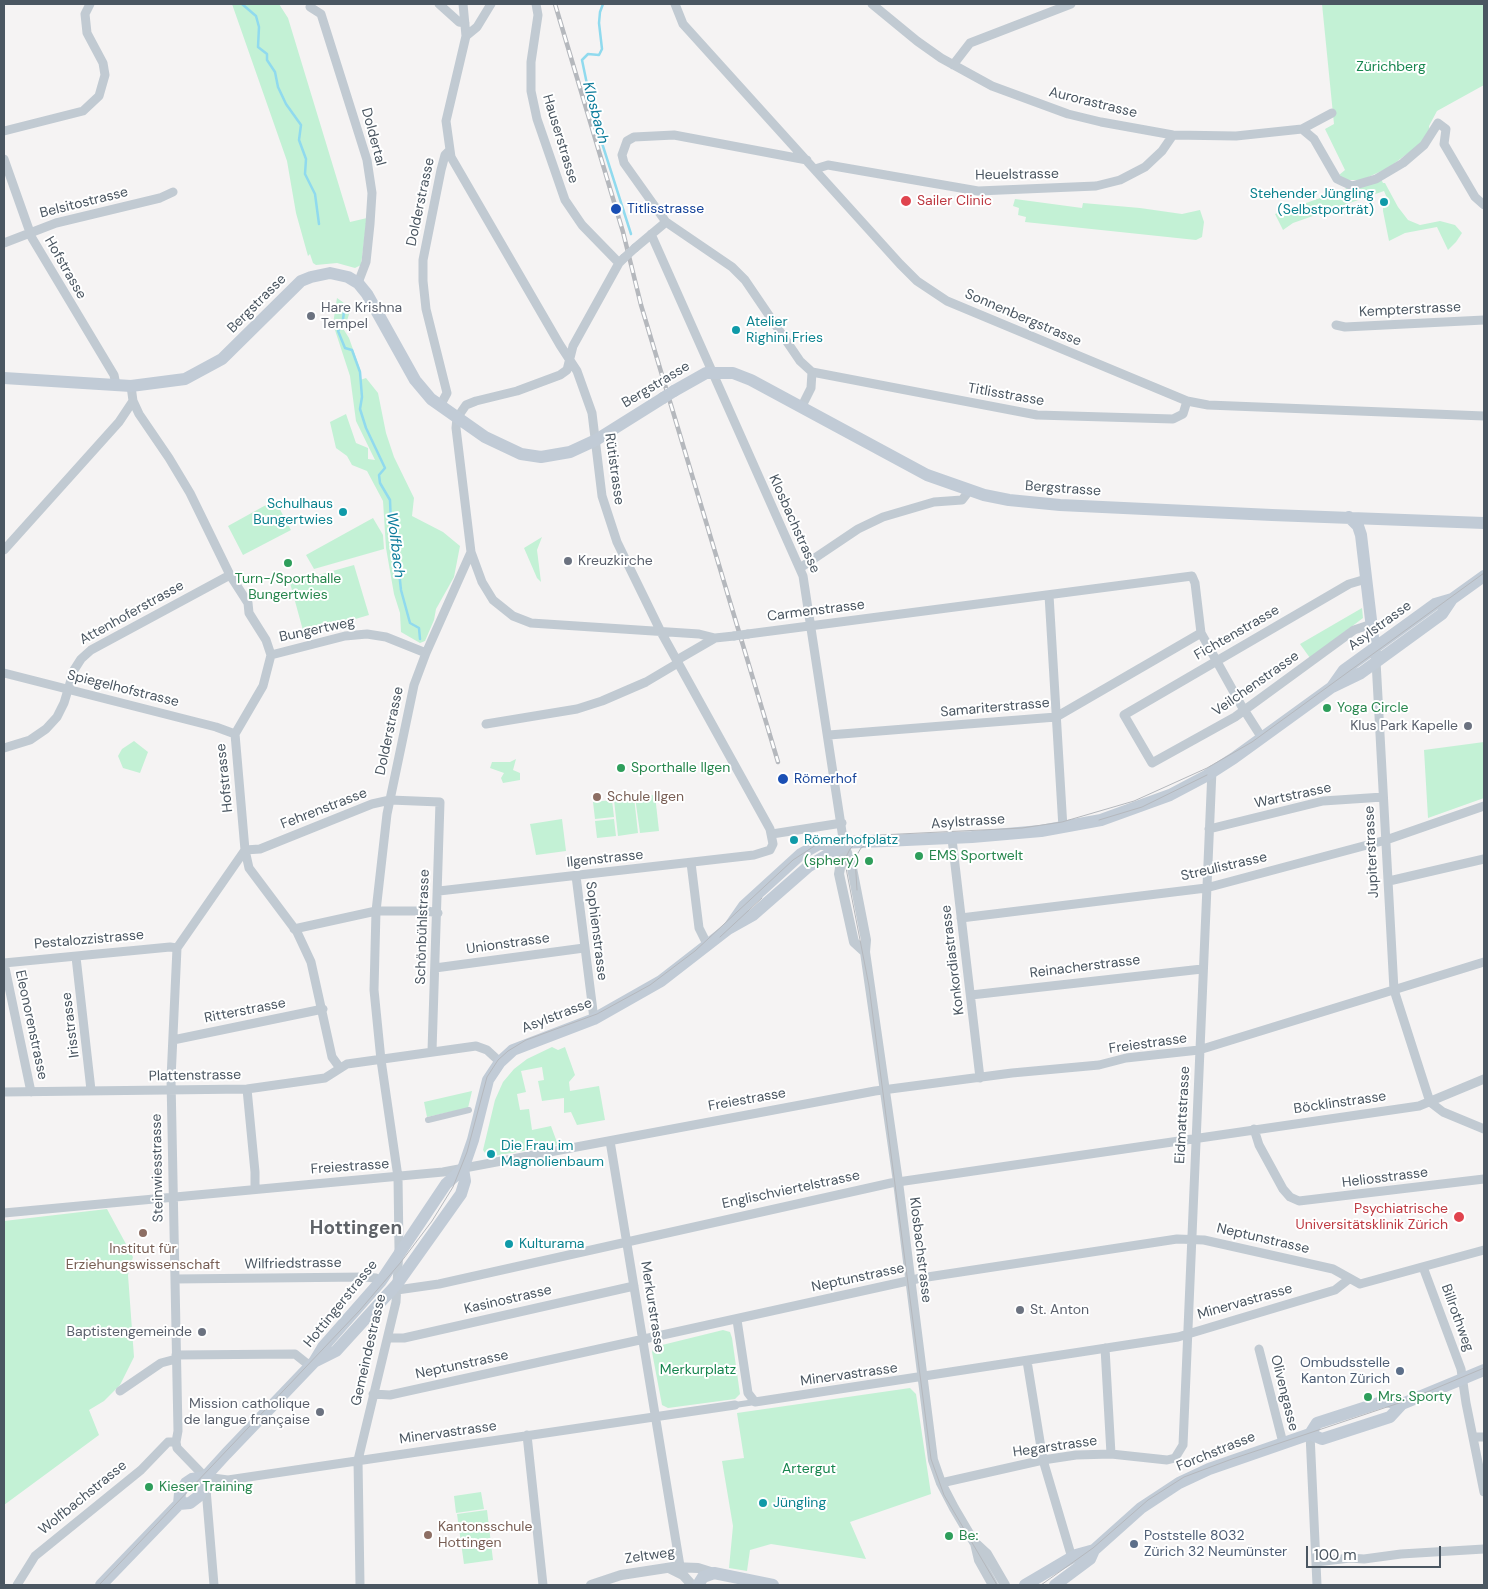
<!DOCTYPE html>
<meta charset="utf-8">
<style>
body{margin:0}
#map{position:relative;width:1488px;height:1589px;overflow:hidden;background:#f5f3f3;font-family:"DM Sans",sans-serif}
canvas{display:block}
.frame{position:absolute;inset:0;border:5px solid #4a5661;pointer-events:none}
.scale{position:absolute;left:1306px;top:1546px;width:135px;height:22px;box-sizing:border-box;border:2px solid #4a5661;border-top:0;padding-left:6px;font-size:15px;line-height:18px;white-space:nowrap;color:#4a5661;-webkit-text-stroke:4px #fff;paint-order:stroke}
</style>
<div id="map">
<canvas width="1488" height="1589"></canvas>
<div class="frame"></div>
<div class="scale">100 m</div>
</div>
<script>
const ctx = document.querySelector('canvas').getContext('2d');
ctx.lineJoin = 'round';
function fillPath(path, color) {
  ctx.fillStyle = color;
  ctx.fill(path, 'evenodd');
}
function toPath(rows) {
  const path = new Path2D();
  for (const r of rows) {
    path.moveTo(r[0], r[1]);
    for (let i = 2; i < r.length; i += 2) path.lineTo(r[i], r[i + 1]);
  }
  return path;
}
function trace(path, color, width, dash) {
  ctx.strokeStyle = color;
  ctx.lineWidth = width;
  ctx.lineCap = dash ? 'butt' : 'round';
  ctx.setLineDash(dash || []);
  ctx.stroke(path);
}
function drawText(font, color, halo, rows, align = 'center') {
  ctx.font = font + ' "DM Sans",sans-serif';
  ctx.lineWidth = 4;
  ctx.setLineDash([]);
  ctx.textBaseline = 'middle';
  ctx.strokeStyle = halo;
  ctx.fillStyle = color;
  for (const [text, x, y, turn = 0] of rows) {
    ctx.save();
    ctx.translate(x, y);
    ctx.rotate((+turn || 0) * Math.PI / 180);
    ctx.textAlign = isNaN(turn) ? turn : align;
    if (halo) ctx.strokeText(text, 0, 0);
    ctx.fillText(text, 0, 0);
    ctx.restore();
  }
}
fillPath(toPath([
 [232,4,279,4,288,18,350,222,367,218,361,265,355,268,337,263,316,265,313,263,310,254,308,256,296,213,287,161],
 [1322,4,1484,4,1484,85,1437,111,1429,126,1430,137,1388,168,1362,180,1345,180,1339,175,1345,170,1325,129,1334,124],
 [1381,179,1383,183,1385,183,1398,207,1408,220,1420,225,1440,221,1455,225,1462,233,1456,242,1448,250,1437,227,1405,233,1389,241,1383,211,1383,200,1387,198,1384,191,1293,223,1283,230,1275,214,1340,191,1345,191,1346,187],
 [1015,199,1082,208,1083,203,1140,208,1182,214,1200,210,1204,222,1202,237,1196,240,1025,222,1026,217,1018,215,1019,208,1013,206],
 [337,298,351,308,344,330,349,338,361,372,360,380,366,378,378,393,386,433,394,457,414,498,412,516,443,532,460,546,454,577,436,609,434,620,425,641,420,643,401,632,400,613,394,594,386,548,383,501,367,471,352,465,347,456,336,448,330,422,346,414,356,443,368,448,368,459,375,460,356,421,350,376,333,324],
 [275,500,291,530,243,555,228,526],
 [373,518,383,535,384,549,314,569,306,555],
 [542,537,537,550,541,582,537,578,524,548],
 [354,565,369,615,304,634,290,583],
 [1362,608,1363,618,1310,658,1300,644],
 [134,741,148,752,140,773,123,768,118,756,122,749],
 [1484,742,1484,798,1428,818,1424,750],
 [516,759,513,770,520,773,520,780,503,783,501,778,504,773,490,768,492,762,510,762],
 [655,795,659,831,640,833,635,797],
 [634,797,638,833,618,836,614,800],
 [612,800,614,817,595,819,593,802],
 [562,819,566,851,536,855,530,824],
 [614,819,616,836,597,838,595,821],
 [552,1047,558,1050,565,1047,575,1075,569,1082,570,1091,599,1086,605,1120,577,1125,571,1112,564,1113,564,1098,542,1101,538,1081,544,1080,542,1067,521,1071,526,1092,517,1094,520,1110,529,1109,532,1130,551,1126,558,1145,488,1157,483,1150,495,1100,503,1082,514,1069,527,1059],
 [472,1091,468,1108,427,1117,424,1102],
 [107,1209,133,1257,128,1275,134,1357,120,1385,104,1401,89,1410,99,1435,4,1505,4,1221],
 [723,1330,730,1332,732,1338,740,1394,735,1399,668,1408,662,1405,652,1352,654,1347],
 [910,1388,916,1394,931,1494,850,1522,866,1559,771,1544,750,1550,747,1571,729,1568,733,1526,722,1461,744,1458,737,1413],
 [481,1492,484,1509,456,1513,454,1496],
 [487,1510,493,1560,464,1564,457,1514]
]), '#c3f1d5');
trace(toPath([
 [242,4,256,16,259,27,258,47,267,54,267,60,275,72,278,87,286,104,301,125,299,140,306,159,305,174,315,194,319,224],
 [603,4,600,12,599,23,602,49,599,55,588,54,582,60,594,118,631,234],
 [344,312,342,326,338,331,345,348,352,350,360,372,362,397,360,409,366,428,385,468,379,475,380,483,390,500,391,525,398,544,397,553,401,590,410,623,419,628,420,639]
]), '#90daee', 2.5);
trace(toPath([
 [428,1120,469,1110],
 [735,1405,755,1402]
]), '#c1cad2', 6);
trace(toPath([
 [439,4,459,22,465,23],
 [536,4,538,15,531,62,531,91,537,119,565,200,582,225,619,263],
 [675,4,683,24,900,264,917,281,947,301,1187,401,1208,405,1484,416],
 [872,4,917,41,941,58,992,86,1068,114,1101,122,1173,135,1236,136,1302,129,1332,113],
 [310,7,321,14,367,160,372,193,370,224,366,262,358,283],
 [466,36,477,27,491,4],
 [953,65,970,43,1071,4],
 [1302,129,1314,139,1337,179,1352,186,1376,179,1403,163,1424,145,1438,123,1446,129,1444,144,1475,197,1484,205],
 [4,131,83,111,99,96,105,75,103,63,87,33,85,14,90,4],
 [4,159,32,238,114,375,116,385],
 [807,160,674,135,634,137,627,141,622,155,624,163,666,222,732,267,745,280,800,361,812,372,1037,415,1173,419,1183,414,1187,401],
 [815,169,828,165,978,191,1096,186,1120,180,1145,167,1162,151,1173,135],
 [651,234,803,576,844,845],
 [4,243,56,223,160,198,173,192],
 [635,248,666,222],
 [1336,325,1345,327,1484,320],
 [131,386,133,401,139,414,169,458,190,493,230,575,248,603,249,613,266,640,271,655,263,686,235,734,245,850,249,868,297,932,311,962,332,1057,340,1068],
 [440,406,447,393,426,309,423,281,423,260,441,170,445,155,449,151],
 [801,408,811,388,812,372],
 [4,550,119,422,133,401],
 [471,552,482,582,493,600,513,616,531,623,699,634,715,638,734,636],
 [800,568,858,529,883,517,934,502,962,500,969,491],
 [1366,579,1349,584,1124,715,1152,763,1235,717,1354,630,1372,624],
 [1049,595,1063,828],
 [748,634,1192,576,1195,583,1201,633,1241,705,1262,738],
 [271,655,345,636,367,634,386,637,426,653],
 [677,660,715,638],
 [1376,661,1394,990,1430,1102,1443,1112,1484,1129],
 [4,673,216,727,235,734],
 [486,724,577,709,602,701,646,682,678,663],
 [829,735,1056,717,1201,633],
 [4,748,30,740,46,729,57,717,64,703,74,670,81,659,91,650,230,575],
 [1209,829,1323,801,1383,797],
 [772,834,842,823],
 [952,839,980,1078],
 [245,850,260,849,372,804,390,800,440,802,432,1051],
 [691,863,699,928,708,946],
 [576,876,594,1019],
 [1389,881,1484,859],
 [439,891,754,855,770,850,773,844,770,829,661,632,617,542,602,496,592,413,577,371,560,345,451,157,446,121,466,36,463,4],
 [961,918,1206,888,1386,840,1484,806],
 [294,929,376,911,427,911,438,913],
 [76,957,91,1090],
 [4,963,170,947,177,948],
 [4,963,31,1092],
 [435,968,584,948],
 [971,995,1202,969],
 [173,1040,323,1009],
 [247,1089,255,1172,255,1189],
 [4,1092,247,1089,325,1078,347,1064,476,1046,487,1050,500,1062],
 [1254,1129,1259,1145,1283,1189,1290,1197,1299,1201,1484,1179],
 [610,1141,680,1566],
 [4,1213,443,1172,875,1091,1012,1073,1099,1065,1126,1058,1199,1050,1484,962],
 [1423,1267,1461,1369,1466,1403,1484,1492],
 [175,1279,364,1277,376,1278,381,1281],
 [397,1290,439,1284,891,1183,1419,1106,1484,1079],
 [737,1320,748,1393,755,1402,1178,1337,1335,1290,1349,1279],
 [388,1338,404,1338,634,1286],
 [1105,1348,1111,1454],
 [1259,1349,1283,1443],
 [176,1355,295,1354,310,1366],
 [1027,1361,1043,1460,1072,1558],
 [120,1391,161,1363,176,1359],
 [373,1394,390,1395,921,1278,1177,1239,1204,1240,1333,1269,1360,1284,1484,1250],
 [1310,1434,1317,1585],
 [527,1435,543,1585],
 [1473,1437,1484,1437],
 [205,1477,228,1480,735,1405],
 [941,1483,1043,1460,1076,1455,1111,1454,1167,1460,1175,1458,1183,1445,1212,770],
 [1316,1562,1350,1558,1364,1559,1401,1554,1484,1549],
 [17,1585,35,1556,141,1470,168,1442,176,1442],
 [214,1585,205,1477,177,1448,176,1442,178,1431,171,1079,177,948,245,850],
 [360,1585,358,1460,396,1302,399,1249,398,1177,381,1060,374,990,376,911,387,814,414,685,426,653,471,552,456,428,457,418,466,405,476,401,517,391,560,375,567,370,573,346,619,263,624,258]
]), '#c1cad2', 9);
trace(toPath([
 [844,845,851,863,866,940,865,952,898,1182,933,1460,941,1483,954,1508,974,1542,987,1554,1005,1585],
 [844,845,839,874,854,942,865,952],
 [975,1543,979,1560,993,1585],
 [669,1568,683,1575,692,1585],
 [591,1585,621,1575,673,1567,698,1568,714,1573]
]), '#c1cad2', 10);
trace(toPath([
 [4,378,131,386,185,379,222,359,301,281,311,277,330,273,348,277,358,283,367,294,415,380,431,399,485,437,521,454,541,457,570,452,596,440,663,398],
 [674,391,706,373,733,373,751,380,927,475,984,495,1009,500,1060,505,1272,515,1484,523],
 [1349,517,1358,526,1361,535,1375,654],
 [1332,687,1344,670,1435,604,1452,599],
 [728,929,753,915,809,866,844,845],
 [314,1362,336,1351,397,1284,461,1194,465,1181,463,1169],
 [1310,1434,1322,1439,1390,1417,1402,1404,1484,1370],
 [179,1504,190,1503,199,1496,204,1488,205,1477],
 [101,1585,179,1504,180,1493,186,1483,192,1479,205,1477,226,1454,314,1362,323,1347,381,1281,446,1184,463,1169,473,1140,488,1080,500,1062,513,1050,594,1019,661,981,728,929,744,906,801,854,819,844,972,837,1041,831,1101,820,1170,795,1206,776,1234,758,1332,687,1361,673,1442,614,1452,599,1484,576],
 [698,1585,703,1577,714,1573,773,1585],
 [1025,1585,1076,1555,1094,1550],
 [1055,1585,1090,1559,1094,1550,1141,1508,1179,1483,1209,1469,1310,1434,1317,1423,1385,1401,1402,1404]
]), '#c1cbd6', 12);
trace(toPath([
 [1099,820,1142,807,1207,775],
 [866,837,856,843,850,849,846,857,846,868,869,986,931,1459,944,1495,997,1585],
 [857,890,855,858,861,848,872,841],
 [720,937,762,898],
 [99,1585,360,1310,401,1262,432,1221,453,1187,467,1152,487,1077,498,1060,508,1051,526,1040,597,1014,650,985,695,951,793,860,819,843,839,837,1022,828,1062,822,1134,801,1207,768,1252,742,1484,573],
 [1041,1585,1093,1548,1148,1500,1184,1477,1232,1459,1408,1400,1484,1368]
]), '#b5b8bd', 1);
const rail = toPath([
 [555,4,623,232,641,305,778,762]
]);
trace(rail, '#b5b8bd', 4.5);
trace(rail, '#fff', 2.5, [8]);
trace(toPath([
 [624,258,635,248],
 [734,636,748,634]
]), '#c1cad2', 9);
trace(toPath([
 [663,398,674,391]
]), '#c1cbd6', 12);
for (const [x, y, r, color] of [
 [906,201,6,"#e0444e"],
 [1384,202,5,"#0f9aa8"],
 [616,209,6,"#1a4fb4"],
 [311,316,5,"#6b7280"],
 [736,330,5,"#0f9aa8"],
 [343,512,5,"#0f9aa8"],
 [568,561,5,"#6b7280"],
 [288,563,5,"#2e9e5b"],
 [1327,708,5,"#2e9e5b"],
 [1468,726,5,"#6b7280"],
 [621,768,5,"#2e9e5b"],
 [783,779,6,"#1a4fb4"],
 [597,797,5,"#8d6e63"],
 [794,840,5,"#0f9aa8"],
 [919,856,5,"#2e9e5b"],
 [869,861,5,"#2e9e5b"],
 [491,1154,5,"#0f9aa8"],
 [1459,1217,6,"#e0444e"],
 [143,1233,5,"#8d6e63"],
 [509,1244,5,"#0f9aa8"],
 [1020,1310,5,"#6b7280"],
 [202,1332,5,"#6b7280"],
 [1400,1371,5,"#5c6f8a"],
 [1368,1397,5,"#2e9e5b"],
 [320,1412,5,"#6b7280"],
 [149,1487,5,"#2e9e5b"],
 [763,1503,5,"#0f9aa8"],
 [428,1535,5,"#8d6e63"],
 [949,1536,5,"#2e9e5b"],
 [1134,1544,5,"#5c6f8a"]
]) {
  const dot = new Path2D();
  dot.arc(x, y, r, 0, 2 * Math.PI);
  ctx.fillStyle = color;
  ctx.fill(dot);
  trace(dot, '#fff', 2);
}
drawText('14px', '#17864f', '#fff', [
 ["Zürichberg",1391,67],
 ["Merkurplatz",698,1370],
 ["Artergut",809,1469]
]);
drawText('14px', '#4a5661', '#fff', [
 ["Aurorastrasse",1093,103,14],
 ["Doldertal",373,137,75],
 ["Hauserstrasse",560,139,73],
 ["Heuelstrasse",1017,175,-1],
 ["Dolderstrasse",421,202,-78],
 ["Belsitostrasse",84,203,-14],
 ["Hofstrasse",65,268,60],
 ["Bergstrasse",257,304,-45],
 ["Kempterstrasse",1410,310,-3],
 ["Sonnenbergstrasse",1023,318,23],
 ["Bergstrasse",656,385,-31],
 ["Titlisstrasse",1006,395,10],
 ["Rütistrasse",614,469,82],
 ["Bergstrasse",1063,489,4],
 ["Klosbachstrasse",794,524,66],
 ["Carmenstrasse",816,611,-7],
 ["Attenhoferstrasse",132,613,-29],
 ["Asylstrasse",1380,626,-36],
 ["Bungertweg",317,630,-12],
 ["Fichtenstrasse",1237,633,-30],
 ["Veilchenstrasse",1256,684,-35],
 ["Spiegelhofstrasse",123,689,14],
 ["Samariterstrasse",995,708,-5],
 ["Dolderstrasse",390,731,-78],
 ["Hofstrasse",225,778,-96],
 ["Wartstrasse",1293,796,-12],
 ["Fehrenstrasse",324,809,-21],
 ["Asylstrasse",968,822,-4],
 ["Jupiterstrasse",1372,852,-93],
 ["Ilgenstrasse",605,859,-6],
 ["Streulistrasse",1224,867,-13],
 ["Schönbühlstrasse",423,927,-88],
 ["Sophienstrasse",596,931,83],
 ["Pestalozzistrasse",89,940,-5],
 ["Unionstrasse",508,944,-8],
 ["Konkordiastrasse",953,960,-97],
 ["Reinacherstrasse",1085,967,-7],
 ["Ritterstrasse",245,1011,-11],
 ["Asylstrasse",557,1016,-21],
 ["Eleonorenstrasse",31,1025,78],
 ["Irisstrasse",71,1025,-97],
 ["Freiestrasse",1148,1044,-8],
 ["Plattenstrasse",195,1076,-1],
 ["Freiestrasse",747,1100,-10],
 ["Böcklinstrasse",1340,1103,-8],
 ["Eidmattstrasse",1183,1115,-87],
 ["Freiestrasse",350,1167,-4],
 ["Steinwiesstrasse",158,1168,-91],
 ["Heliosstrasse",1385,1178,-7],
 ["Englischviertelstrasse",791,1190,-12],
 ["Neptunstrasse",1263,1239,13],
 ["Klosbachstrasse",920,1250,83],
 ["Wilfriedstrasse",293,1264,-1],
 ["Neptunstrasse",858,1278,-12],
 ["Kasinostrasse",508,1300,-13],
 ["Minervastrasse",1245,1302,-16],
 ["Hottingerstrasse",341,1304,-51],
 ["Merkurstrasse",652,1307,81],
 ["Billrothweg",1457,1318,70],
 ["Gemeindestrasse",369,1350,-77],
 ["Neptunstrasse",462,1365,-12],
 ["Minervastrasse",849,1375,-8],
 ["Olivengasse",1284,1393,76],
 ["Minervastrasse",448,1433,-8],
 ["Hegarstrasse",1055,1447,-8],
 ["Forchstrasse",1216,1452,-22],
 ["Wolfbachstrasse",83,1498,-39],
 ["Zeltweg",650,1556,-8]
]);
drawText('14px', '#0d838f', '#fff', [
 ["Stehender Jüngling",1374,194,"right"],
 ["(Selbstporträt)",1374,210,"right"],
 ["Atelier",746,322],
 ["Righini Fries",746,338],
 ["Schulhaus",333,504,"right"],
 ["Bungertwies",333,520,"right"],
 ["Römerhofplatz",804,840],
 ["Die Frau im",501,1146],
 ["Magnolienbaum",501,1162],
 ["Kulturama",519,1244],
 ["Jüngling",773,1503]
], 'left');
drawText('14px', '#be3a42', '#fff', [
 ["Sailer Clinic",917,201],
 ["Psychiatrische",1448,1209,"right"],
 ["Universitätsklinik Zürich",1448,1225,"right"]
], 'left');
drawText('14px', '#164399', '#fff', [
 ["Titlisstrasse",627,209],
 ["Römerhof",794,779]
], 'left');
drawText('14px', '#5b616d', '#fff', [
 ["Hare Krishna",321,308],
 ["Tempel",321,324],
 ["Kreuzkirche",578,561],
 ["Klus Park Kapelle",1458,726,"right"],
 ["St. Anton",1030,1310],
 ["Baptistengemeinde",192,1332,"right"],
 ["Mission catholique",310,1404,"right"],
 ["de langue française",310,1420,"right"]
], 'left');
drawText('14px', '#27864d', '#fff', [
 ["Turn-/Sporthalle",288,579,"center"],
 ["Bungertwies",288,595,"center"],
 ["Yoga Circle",1337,708],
 ["Sporthalle Ilgen",631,768],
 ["EMS Sportwelt",929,856],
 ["(sphery)",859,861,"right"],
 ["Mrs. Sporty",1378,1397],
 ["Kieser Training",159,1487],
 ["Be:",959,1536]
], 'left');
drawText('14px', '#785e54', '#fff', [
 ["Schule Ilgen",607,797],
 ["Institut für",143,1249,"center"],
 ["Erziehungswissenschaft",143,1265,"center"],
 ["Kantonsschule",438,1527],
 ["Hottingen",438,1543]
], 'left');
drawText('14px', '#4e5e75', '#fff', [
 ["Ombudsstelle",1390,1363],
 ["Kanton Zürich",1390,1379],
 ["Poststelle 8032",1144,1536,"left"],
 ["Zürich 32 Neumünster",1144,1552,"left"]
], 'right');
drawText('italic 15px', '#0c7c9b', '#fff', [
 ["Klosbach",595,113,75],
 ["Wolfbach",395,545,83]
]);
drawText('bold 19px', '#5f6368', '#fff', [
 ["Hottingen",356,1229]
]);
</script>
